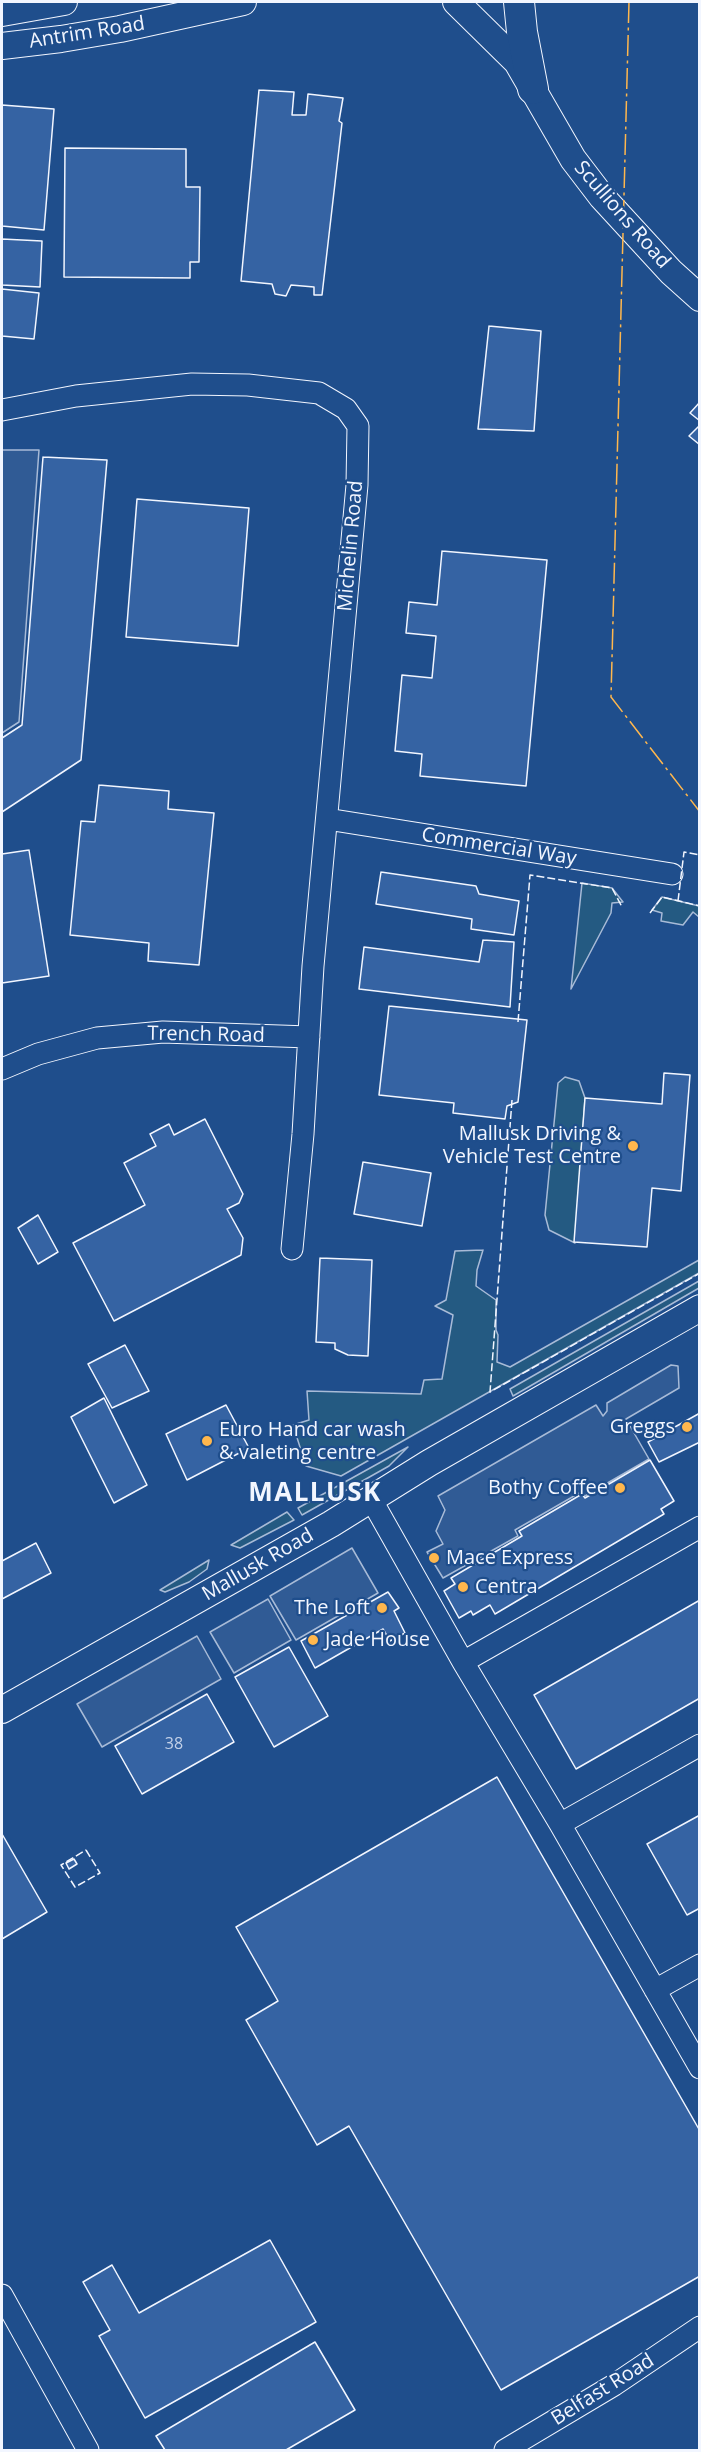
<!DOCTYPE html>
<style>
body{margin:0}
#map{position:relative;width:701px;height:2452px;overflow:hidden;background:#1f4e8c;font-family:"Open Sans",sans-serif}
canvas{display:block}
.frame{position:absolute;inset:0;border:3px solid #f2f6ff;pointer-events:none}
</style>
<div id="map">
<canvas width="701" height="2452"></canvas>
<div class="frame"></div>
</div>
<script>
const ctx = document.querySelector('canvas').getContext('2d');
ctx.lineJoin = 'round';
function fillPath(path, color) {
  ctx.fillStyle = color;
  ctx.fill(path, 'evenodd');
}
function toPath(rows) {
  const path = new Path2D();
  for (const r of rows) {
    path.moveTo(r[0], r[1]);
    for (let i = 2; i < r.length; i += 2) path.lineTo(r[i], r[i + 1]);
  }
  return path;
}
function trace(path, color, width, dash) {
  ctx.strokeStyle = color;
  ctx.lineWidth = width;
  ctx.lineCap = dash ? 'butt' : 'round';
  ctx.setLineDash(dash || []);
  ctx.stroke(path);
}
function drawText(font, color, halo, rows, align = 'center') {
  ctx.font = font + ' "Open Sans",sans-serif';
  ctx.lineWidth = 4.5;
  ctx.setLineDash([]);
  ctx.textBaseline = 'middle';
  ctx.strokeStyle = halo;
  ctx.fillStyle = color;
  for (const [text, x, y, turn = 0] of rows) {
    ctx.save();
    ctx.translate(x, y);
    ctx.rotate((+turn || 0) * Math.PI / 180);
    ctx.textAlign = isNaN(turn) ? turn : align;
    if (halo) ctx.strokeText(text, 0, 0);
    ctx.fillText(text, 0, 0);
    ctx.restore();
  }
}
const green = toPath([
 [582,883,612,888,623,902,612,903,611,913,571,989,582,883],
 [662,897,699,906,699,917,693,912,683,925,661,921,662,913,652,910,662,897],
 [565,1077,579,1081,585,1098,575,1243,549,1230,545,1215,558,1083,565,1077],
 [483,1250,477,1270,476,1286,496,1300,496,1330,498,1335,497,1362,510,1367,699,1260,699,1273,341,1476,306,1466,293,1425,309,1420,307,1391,421,1394,424,1380,442,1379,453,1315,435,1306,446,1300,455,1251,483,1250],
 [699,1281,699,1288,513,1396,510,1389,699,1281],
 [408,1447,389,1466,302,1515,298,1508,408,1447],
 [287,1512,294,1520,240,1548,231,1545,287,1512],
 [209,1560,207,1569,189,1582,165,1592,160,1590,209,1560]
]);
fillPath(green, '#245a82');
trace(green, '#a8bbd7', 1.5);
const parking = toPath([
 [2,450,39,450,19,722,2,733,2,450],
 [671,1365,678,1366,679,1388,626,1419,649,1459,585,1496,581,1492,515,1530,518,1536,443,1578,427,1552,443,1544,436,1531,445,1510,438,1496,596,1405,603,1416,607,1411,607,1403,671,1365],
 [352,1548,378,1593,296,1640,270,1596,352,1548],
 [268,1599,291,1640,234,1673,210,1632,268,1599],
 [197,1636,221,1679,102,1747,77,1704,197,1636]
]);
fillPath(parking, '#305b95');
trace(parking, '#a8bbd7', 1.5);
const building = toPath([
 [259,90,294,92,292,115,306,115,308,94,343,98,339,121,342,123,322,295,314,295,314,287,291,285,286,296,275,294,272,284,241,281,259,90],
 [2,105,54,109,44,230,2,226,2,105],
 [65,148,186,149,186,187,200,187,199,262,190,262,190,278,64,277,65,148],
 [2,239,42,241,40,287,2,285,2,239],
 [2,289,39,293,34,339,2,336,2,289],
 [489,326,541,331,534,431,478,429,489,326],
 [700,402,700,421,690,413,700,402],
 [700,425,700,445,689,436,700,425],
 [43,457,107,460,81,760,2,812,2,738,22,725,43,457],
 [137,499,249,508,238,646,126,637,137,499],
 [442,551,547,560,526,786,420,776,422,754,395,751,402,675,432,678,436,636,406,633,409,602,437,605,442,551],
 [99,785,169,791,168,809,214,813,199,965,148,961,149,943,70,935,81,821,95,822,99,785],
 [29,850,49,976,2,983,2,854,29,850],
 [381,872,476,886,479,894,519,901,514,935,471,929,472,919,376,904,381,872],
 [483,940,514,942,510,1007,359,989,364,947,479,962,483,940],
 [389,1006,527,1020,518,1102,507,1106,505,1119,453,1113,454,1103,379,1095,389,1006],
 [664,1073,690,1075,681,1191,652,1188,647,1247,574,1242,585,1098,662,1104,664,1073],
 [205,1119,243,1194,239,1203,227,1209,243,1238,241,1255,114,1321,73,1243,145,1205,124,1163,156,1146,150,1134,169,1124,174,1135,205,1119],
 [363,1162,431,1173,422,1226,354,1214,363,1162],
 [38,1215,58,1252,38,1264,18,1228,38,1215],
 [320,1258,372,1260,368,1356,348,1355,335,1349,335,1343,316,1342,320,1258],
 [125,1345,149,1391,112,1408,88,1364,125,1345],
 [104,1398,147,1485,114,1503,71,1417,104,1398],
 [226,1405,249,1448,187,1480,166,1434,226,1405],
 [700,1413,700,1442,659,1462,648,1442,700,1413],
 [650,1460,674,1501,661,1509,664,1514,495,1614,490,1605,473,1615,471,1611,459,1618,444,1591,455,1584,451,1578,522,1536,519,1531,582,1494,585,1498,650,1460],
 [36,1543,51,1573,2,1599,2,1561,36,1543],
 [388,1592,399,1608,394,1611,405,1633,390,1641,383,1629,315,1668,301,1641,388,1592],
 [700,1600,700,1698,576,1769,534,1695,700,1600],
 [289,1647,328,1716,274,1747,235,1677,289,1647],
 [207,1694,234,1742,142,1794,115,1746,207,1694],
 [497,1777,700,2131,700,2276,501,2390,349,2126,317,2145,246,2020,278,2001,236,1927,497,1777],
 [700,1815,700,1908,687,1915,647,1844,700,1815],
 [2,1834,47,1912,2,1939,2,1834],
 [74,1859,77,1864,69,1869,66,1863,74,1859],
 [270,2240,316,2322,145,2418,99,2336,110,2330,83,2282,112,2265,139,2313,270,2240],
 [315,2342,355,2410,286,2450,165,2450,156,2436,315,2342]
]);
fillPath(building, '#3563a3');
trace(building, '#f2f6ff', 1.5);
const minor = toPath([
 [2,410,76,396,192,384,248,385,319,393,346,409,358,426,357,485,313,966,303,1134,292,1249],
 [327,819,672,874],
 [2,1069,38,1054,97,1038,163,1032,309,1037],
 [371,1499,463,1662,560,1824,700,2068],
 [463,1662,700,1527],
 [560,1824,700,1745],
 [655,1990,700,1965],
 [2,2295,88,2450],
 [505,2450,614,2385,700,2327]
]);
const major = toPath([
 [456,2,517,62,573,159,602,197,671,272,700,298],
 [2,13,64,2],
 [2,46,61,39,120,29,243,2],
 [2,1710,331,1524,429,1463,700,1308]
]);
const highway = toPath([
 [519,2,522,32,533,89]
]);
trace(minor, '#f2f6ff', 23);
trace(major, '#f2f6ff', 28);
trace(highway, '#f2f6ff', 32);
trace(minor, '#1f4e8c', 21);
trace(major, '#1f4e8c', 26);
trace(highway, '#1f4e8c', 30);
trace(toPath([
 [678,901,684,852,700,855],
 [650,913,662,897,700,906],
 [518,1022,530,875,612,888,622,907],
 [512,1100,490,1392,700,1273],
 [86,1850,100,1873,75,1887,61,1865,86,1850]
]), '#f2f6ff', 1.5, [8, 3]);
trace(toPath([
 [629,2,611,697,700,812]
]), '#ffb74d', 1.5, [21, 4.5, 3, 4.5]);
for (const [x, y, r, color] of [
 [633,1146,6,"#ffb74d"],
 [687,1427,6,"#ffb74d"],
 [207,1441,6,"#ffb74d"],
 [620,1488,6,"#ffb74d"],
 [434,1558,6,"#ffb74d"],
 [463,1587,6,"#ffb74d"],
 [382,1608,6,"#ffb74d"],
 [313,1640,6,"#ffb74d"]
]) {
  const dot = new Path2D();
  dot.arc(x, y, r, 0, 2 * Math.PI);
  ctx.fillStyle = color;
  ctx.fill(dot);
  trace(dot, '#1f4e8c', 2);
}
drawText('16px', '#c3d1e8', null, [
 ["38",174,1744]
]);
drawText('20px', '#f2f6ff', '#1f4e8c', [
 ["Antrim Road",87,33,-9],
 ["Scullions Road",622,215,49],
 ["Michelin Road",351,546,-85],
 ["Commercial Way",499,847,9],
 ["Trench Road",206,1035,1],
 ["Mallusk Road",258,1565,-30],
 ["Belfast Road",603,2390,-32]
]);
drawText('20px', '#f2f6ff', '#1f4e8c', [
 ["Mallusk Driving &",621,1134],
 ["Vehicle Test Centre",621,1157],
 ["Greggs",675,1427],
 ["Euro Hand car wash",219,1430,"left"],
 ["& valeting centre",219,1453,"left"],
 ["Bothy Coffee",608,1488],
 ["Mace Express",446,1558,"left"],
 ["Centra",475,1587,"left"],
 ["The Loft",370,1608],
 ["Jade House",325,1640,"left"]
], 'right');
ctx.letterSpacing = '1.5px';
drawText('bold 26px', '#f2f6ff', '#1f4e8c', [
 ["MALLUSK",315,1494]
]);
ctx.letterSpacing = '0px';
</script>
